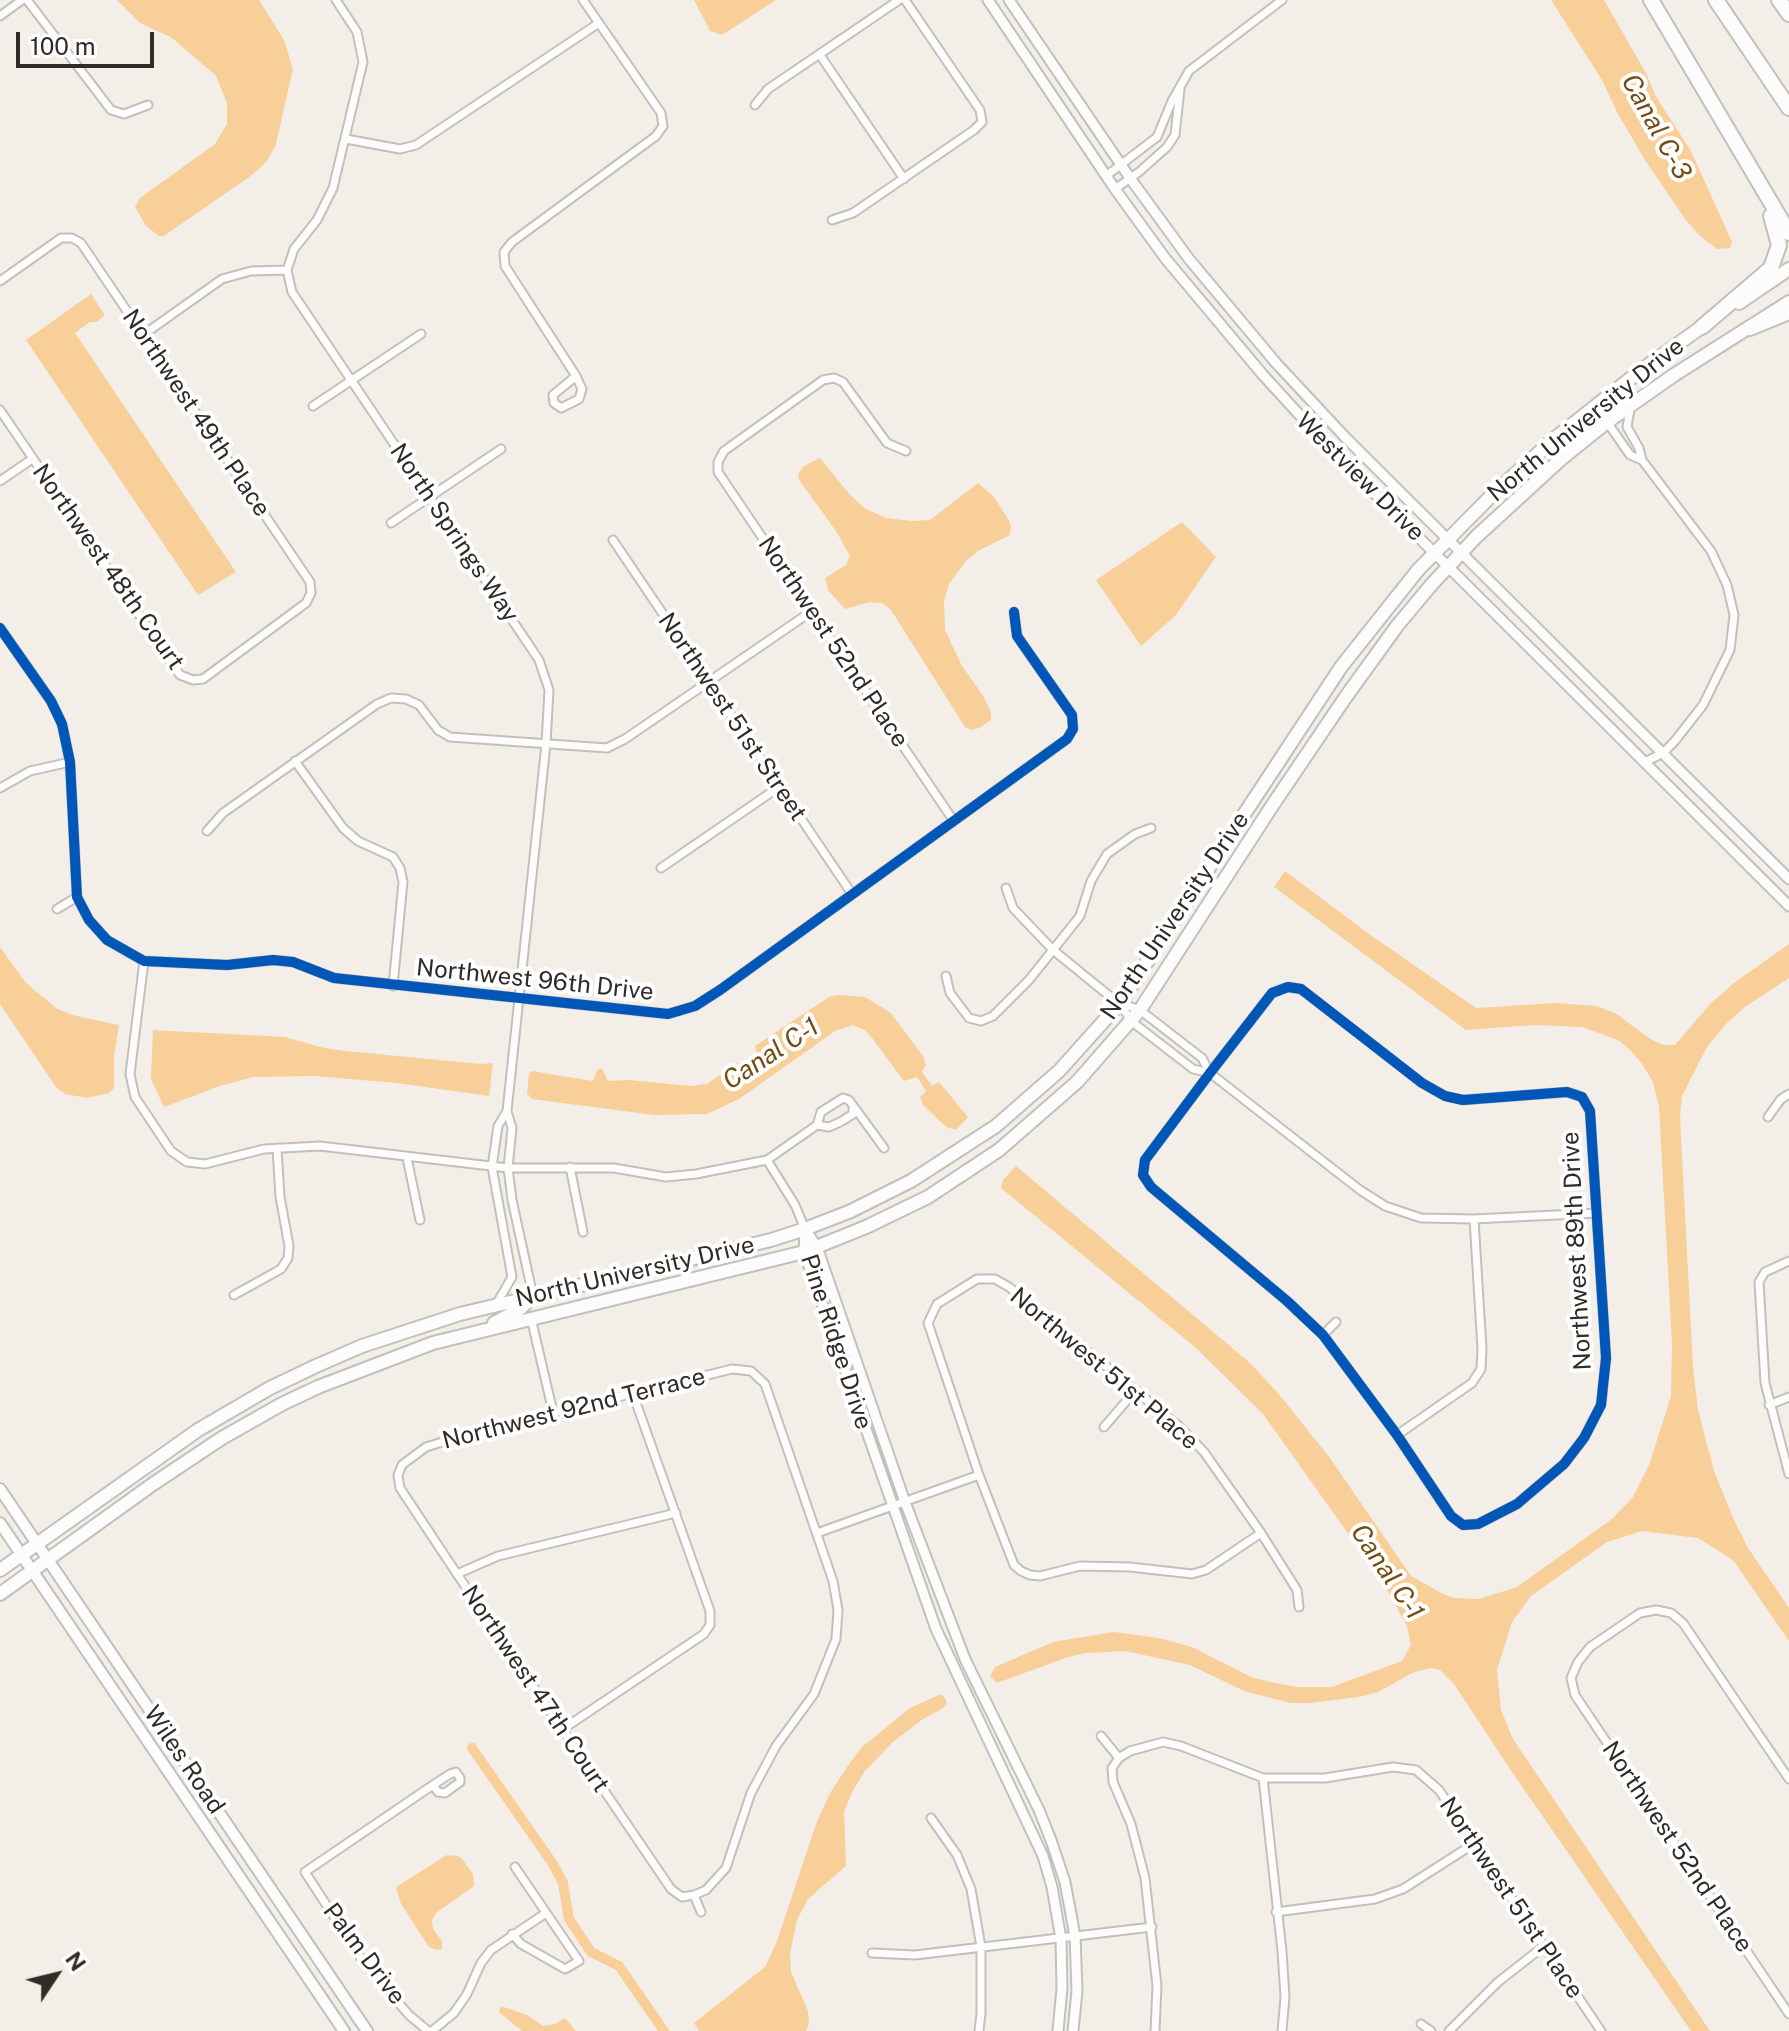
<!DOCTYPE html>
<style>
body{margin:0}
#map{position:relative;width:1789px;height:2031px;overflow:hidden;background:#f3eee8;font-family:"Public Sans",sans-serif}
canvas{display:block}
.north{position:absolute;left:16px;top:1935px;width:80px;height:80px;-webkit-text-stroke:6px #fff;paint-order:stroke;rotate:55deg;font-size:22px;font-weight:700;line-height:32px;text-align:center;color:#2f2c28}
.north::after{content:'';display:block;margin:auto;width:28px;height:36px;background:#2f2c28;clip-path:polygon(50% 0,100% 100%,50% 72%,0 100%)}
.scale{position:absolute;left:16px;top:32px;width:138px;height:36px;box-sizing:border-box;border:4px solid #2f2c28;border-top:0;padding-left:10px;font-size:24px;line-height:28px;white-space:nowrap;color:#2f2c28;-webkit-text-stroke:6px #fff;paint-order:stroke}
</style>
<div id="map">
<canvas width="1789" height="2031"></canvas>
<div class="north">N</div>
<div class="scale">100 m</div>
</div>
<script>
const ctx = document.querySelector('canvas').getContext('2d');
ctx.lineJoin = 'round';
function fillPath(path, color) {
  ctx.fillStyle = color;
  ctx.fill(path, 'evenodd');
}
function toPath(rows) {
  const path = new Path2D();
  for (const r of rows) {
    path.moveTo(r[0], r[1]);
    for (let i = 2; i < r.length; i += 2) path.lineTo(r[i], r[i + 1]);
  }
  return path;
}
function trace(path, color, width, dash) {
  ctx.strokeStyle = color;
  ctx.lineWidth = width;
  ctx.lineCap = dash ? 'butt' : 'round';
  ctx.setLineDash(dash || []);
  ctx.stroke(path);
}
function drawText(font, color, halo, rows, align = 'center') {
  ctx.font = font + ' "Public Sans",sans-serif';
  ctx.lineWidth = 8;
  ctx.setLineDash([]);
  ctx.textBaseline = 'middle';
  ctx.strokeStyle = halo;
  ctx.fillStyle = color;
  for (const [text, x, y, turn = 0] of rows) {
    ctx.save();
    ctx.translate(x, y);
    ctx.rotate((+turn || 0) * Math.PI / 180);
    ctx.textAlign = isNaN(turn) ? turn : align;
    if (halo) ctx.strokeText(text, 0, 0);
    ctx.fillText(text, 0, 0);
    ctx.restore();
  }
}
fillPath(toPath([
 [117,0,259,0,284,40,293,69,276,144,268,160,252,175,164,236,159,236,146,226,135,207,140,198,215,144,227,124,227,103,216,76,172,38,140,23],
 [694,0,776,0,722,35,710,31],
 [1551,0,1604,0,1647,75,1655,95,1691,151,1732,242,1730,248,1717,249,1700,236,1685,219,1645,160,1618,114,1602,80],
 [91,294,105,315,97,322,90,322,75,333,236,572,198,595,26,340],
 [820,458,850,495,866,509,886,518,912,521,930,520,978,483,993,496,1007,517,1011,526,1010,535,978,551,966,561,949,584,944,601,945,630,962,666,984,697,991,713,991,720,979,728,972,730,965,727,891,610,882,603,869,602,845,609,828,590,825,578,846,565,850,556,836,531,799,480,798,474,804,466],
 [1182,522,1216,557,1175,616,1141,646,1096,580],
 [1285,871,1369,934,1476,1008,1555,1003,1596,1006,1615,1013,1649,1038,1663,1045,1675,1045,1711,1003,1734,983,1789,944,1789,978,1745,1007,1727,1023,1707,1047,1682,1096,1680,1117,1693,1367,1698,1410,1714,1471,1734,1520,1748,1548,1789,1608,1789,1641,1733,1560,1698,1538,1642,1531,1607,1542,1531,1596,1512,1622,1497,1670,1501,1710,1513,1739,1710,2031,1691,2031,1510,1769,1454,1684,1440,1670,1431,1668,1414,1672,1378,1692,1359,1697,1311,1703,1290,1703,1244,1691,1190,1665,1125,1651,1086,1653,1068,1657,997,1683,990,1676,995,1667,1053,1642,1114,1632,1159,1638,1192,1647,1251,1677,1270,1682,1297,1687,1332,1687,1402,1661,1411,1645,1407,1626,1384,1584,1263,1414,1196,1348,1001,1188,1003,1180,1016,1166,1250,1363,1278,1393,1330,1458,1411,1576,1443,1594,1455,1598,1479,1599,1517,1587,1612,1519,1633,1497,1649,1465,1671,1396,1672,1344,1659,1107,1653,1082,1642,1064,1631,1051,1618,1040,1582,1027,1535,1025,1466,1030,1274,887],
 [0,947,26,983,56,1008,72,1015,119,1025,114,1055,114,1088,109,1093,87,1098,65,1094,56,1087,0,1004],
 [838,995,865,997,891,1013,923,1056,926,1065,922,1072,932,1086,939,1082,968,1117,956,1130,946,1127,923,1105,920,1097,926,1091,917,1077,904,1081,872,1038,865,1030,853,1025,835,1031,739,1099,707,1114,654,1115,532,1099,527,1093,529,1074,532,1071,593,1081,597,1070,602,1068,608,1081,629,1080,690,1086,707,1084,737,1063,750,1064,757,1056,755,1046,829,997],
 [153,1030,285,1037,324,1048,346,1051,481,1064,493,1063,489,1096,397,1083,314,1076,253,1077,220,1086,164,1107,151,1079],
 [941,1694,945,1698,947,1703,942,1709,923,1719,893,1742,865,1771,852,1792,844,1812,846,1866,808,1899,797,1920,790,1954,791,1972,808,2011,809,2024,806,2031,699,2031,694,2023,765,1967,777,1941,816,1824,830,1793,847,1767,862,1747,910,1708],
 [447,1855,458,1856,462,1859,473,1874,474,1886,436,1913,432,1920,433,1929,442,1941,442,1949,436,1950,429,1947,401,1904,396,1887],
 [501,2006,527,2015,543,2026,555,2024,565,2018,576,2031,522,2031,499,2012]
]), '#f9cf99');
trace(toPath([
 [472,1748,553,1864,563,1883,569,1919,591,1952,619,1966,664,2031]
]), '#f9cf99', 10);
const minor = toPath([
 [27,0,111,110,124,114,148,105],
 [336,0,357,32,363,62,333,188,317,220,294,249,287,270,292,292,539,660,549,690,546,744,507,1111,512,1128,508,1168,512,1200,533,1296],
 [0,16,22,0],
 [820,55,904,179],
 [755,105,768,89,899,0],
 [346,139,400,149,416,145,599,23],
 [1106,176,1157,137,1172,101,1189,71,1282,0],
 [1115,189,1139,172,1167,147,1175,135,1180,89],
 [832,220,853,213,974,130,982,122,980,110,905,0],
 [0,281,61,238,72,238,81,243,310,582,311,593,306,603,203,679,193,680,180,675,0,410],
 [143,335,222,279,251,271,287,270],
 [576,376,553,395,554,403,561,408,579,399,582,389,576,376,505,266,504,252,512,242,656,136,663,126,661,113,583,0],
 [313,406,421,334],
 [1630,409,1627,427,1639,448,1642,460,1711,551,1727,585,1734,615,1730,650,1703,705,1674,742,1663,753,1645,762],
 [1607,422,1630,455,1642,460],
 [906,451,887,443,843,382,834,378,823,380,724,451,718,462,718,472,953,820],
 [0,481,32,459],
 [391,523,501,449],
 [613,540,852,894],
 [0,628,51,701,62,724,70,762,77,897,89,920,107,940,144,961,227,965,273,960,293,962,334,978,668,1014,695,1006,720,990,1067,739,1073,729,1072,715,1017,636,1014,612],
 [295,761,343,828,358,841,393,857,400,868,403,882,393,986],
 [0,788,30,771,70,762],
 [207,831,223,813,377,704,391,698,406,699,419,705,438,730,450,737,607,748,625,739,812,611],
 [661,868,779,787],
 [1006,888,1013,908,1053,950,1107,994,1120,1003,1140,1010,1202,1058,1210,1073],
 [57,909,77,897],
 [144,961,130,1074,135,1097,171,1151,187,1162,205,1164,264,1149,320,1146,508,1168,614,1168,666,1177,696,1174,767,1160,817,1125,821,1112,843,1098,849,1100,884,1148],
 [946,976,950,993,969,1018,981,1021,993,1016,1029,980,1080,916,1091,881,1107,854,1135,834,1151,828],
 [1288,987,1301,989,1422,1083,1445,1096,1463,1100,1567,1092,1582,1097,1590,1111,1606,1358,1601,1405,1584,1438,1564,1464,1517,1504,1478,1524,1463,1525,1451,1516,1397,1435,1323,1335,1287,1301,1151,1187,1143,1175,1145,1160,1210,1073,1272,993,1288,987],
 [1120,1003,1131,1021,1193,1069,1210,1073,1360,1190,1385,1206,1421,1218,1474,1219,1597,1213],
 [1768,1117,1781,1099,1789,1094],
 [817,1125,829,1127,842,1121,853,1114,853,1108],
 [407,1158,420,1220],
 [767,1160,795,1205,805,1229],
 [570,1167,583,1232],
 [1789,1261,1765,1272,1759,1282,1765,1383,1789,1474],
 [234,1295,281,1269,288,1258,289,1246,280,1197,277,1148],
 [497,1303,512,1277,492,1167,498,1126,507,1111],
 [531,1318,553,1412],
 [1323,1335,1336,1322],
 [732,1369,751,1371,765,1384,833,1581,838,1610,836,1639,814,1694,776,1746,751,1793,726,1868,706,1890,694,1895,682,1897,671,1889,457,1574,400,1488,398,1475,402,1465,426,1447,471,1433,732,1369],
 [1769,1405,1789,1397],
 [1104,1427,1135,1391],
 [1397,1435,1472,1383,1481,1369,1482,1349,1474,1219],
 [817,1533,979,1475],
 [1261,1533,1206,1570,1192,1574,1130,1567,1080,1566,1040,1576,1030,1575,1021,1571,1014,1565,979,1475,928,1323,937,1304,977,1279,995,1279,1009,1287,1180,1427,1204,1452,1261,1533,1297,1590,1299,1607],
 [457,1574,498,1556,676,1513],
 [563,1729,704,1634,710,1625,710,1611,633,1394],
 [1101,1736,1119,1758,1112,1768,1113,1782,1131,1824,1145,1878,1157,1986,1155,2031],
 [1119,1758,1130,1751,1163,1742,1181,1746,1263,1778,1325,1778,1393,1767,1416,1770,1439,1790,1601,2031],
 [1263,1778,1282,1951,1285,1997,1282,2031],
 [1789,1779,1683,1623,1671,1613,1656,1610,1640,1613,1590,1647,1578,1662,1571,1678,1575,1695,1789,2014],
 [931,1818,957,1855,971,1889,981,1947,981,2013,979,2031],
 [694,1895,701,1912],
 [1276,1912,1375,1899,1403,1889,1475,1843],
 [512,1934,521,1944,565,1969,579,1961,515,1867],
 [872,1953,915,1955,1152,1927],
 [1421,2024,1431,2031],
 [428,2031,409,2015,364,1963,305,1872,433,1785,450,1774,456,1772,460,1778,460,1782,445,1793,438,1792,433,1785],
 [432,2031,454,2013,467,1994,481,1963,491,1950,546,1913],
 [1449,2031,1498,1982,1544,1946]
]);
const tertiary = toPath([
 [988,0,1115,189,1165,258,1263,375,1337,456,1789,906],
 [1009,0,1130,178,1189,259,1276,363,1345,437,1789,879],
 [805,1229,817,1247,905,1502,965,1659,1039,1810,1051,1840,1065,1882,1075,1936,1077,1991,1073,2031],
 [805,1229,804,1252,936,1629,1043,1856,1052,1887,1061,1939,1062,1988,1058,2031]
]);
const secondary = toPath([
 [0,1489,367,2031],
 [0,1523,344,2031]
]);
const primary = toPath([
 [1739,303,1789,269],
 [494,1323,520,1309,533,1296],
 [0,1570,198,1430,270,1388,316,1366,362,1346,460,1314,771,1240,805,1229,851,1211,911,1181,996,1126,1059,1071,1120,1003,1341,667,1418,570,1492,495,1554,439,1640,371,1710,321],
 [0,1594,153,1484,222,1438,282,1404,318,1387,433,1343,804,1252,866,1227,928,1197,999,1150,1077,1082,1140,1010,1272,806,1345,698,1397,626,1432,584,1477,536,1561,459,1607,422,1674,375,1789,302]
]);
const motorway = toPath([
 [1651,0,1789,233],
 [1716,0,1789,108],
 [1779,0,1789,14],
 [1702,327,1771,268,1779,245,1771,216],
 [1750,328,1789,312]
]);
trace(minor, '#c3c0bb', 11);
trace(tertiary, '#c3c0bb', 13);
trace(secondary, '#c3c0bb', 14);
trace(primary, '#c3c0bb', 16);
trace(motorway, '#c3c0bb', 18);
trace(minor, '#fdfcfc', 7);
trace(tertiary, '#fdfcfc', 9);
trace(secondary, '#fdfcfc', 10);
trace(primary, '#fdfcfc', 12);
trace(motorway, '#fdfcfc', 14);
trace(toPath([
 [0,628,51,701,62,724,70,762,77,897,89,920,107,940,144,961,227,965,273,960,293,962,334,978,668,1014,695,1006,720,990,1067,739,1073,729,1072,715,1017,636,1014,612],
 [1288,987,1301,989,1422,1083,1445,1096,1463,1100,1567,1092,1582,1097,1590,1111,1606,1358,1601,1405,1584,1438,1564,1464,1517,1504,1478,1524,1463,1525,1451,1516,1397,1435,1323,1335,1287,1301,1151,1187,1143,1175,1145,1160,1210,1073,1272,993,1288,987]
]), '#0057b8', 10);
drawText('24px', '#2f2c28', '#fff', [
 ["Northwest 49th Place",196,413,56],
 ["North University Drive",1586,420,-39],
 ["Westview Drive",1360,477,45],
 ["North Springs Way",454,533,56],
 ["Northwest 48th Court",108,567,55],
 ["Northwest 52nd Place",833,642,56],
 ["Northwest 51st Street",732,717,56],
 ["North University Drive",1175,916,-56],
 ["Northwest 96th Drive",535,980,6],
 ["Northwest 89th Drive",1577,1251,-93],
 ["North University Drive",635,1272,-13],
 ["Pine Ridge Drive",836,1342,72],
 ["Northwest 51st Place",1104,1369,40],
 ["Northwest 92nd Terrace",574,1409,-14],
 ["Northwest 47th Court",535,1689,56],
 ["Wiles Road",184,1760,56],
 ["Northwest 52nd Place",1677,1847,56],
 ["Northwest 51st Place",1511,1898,56],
 ["Palm Drive",364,1954,53]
]);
drawText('italic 26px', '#724c13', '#fff', [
 ["Canal C-3",1656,127,61],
 ["Canal C-1",771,1054,-33],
 ["Canal C-1",1387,1572,56]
]);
</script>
